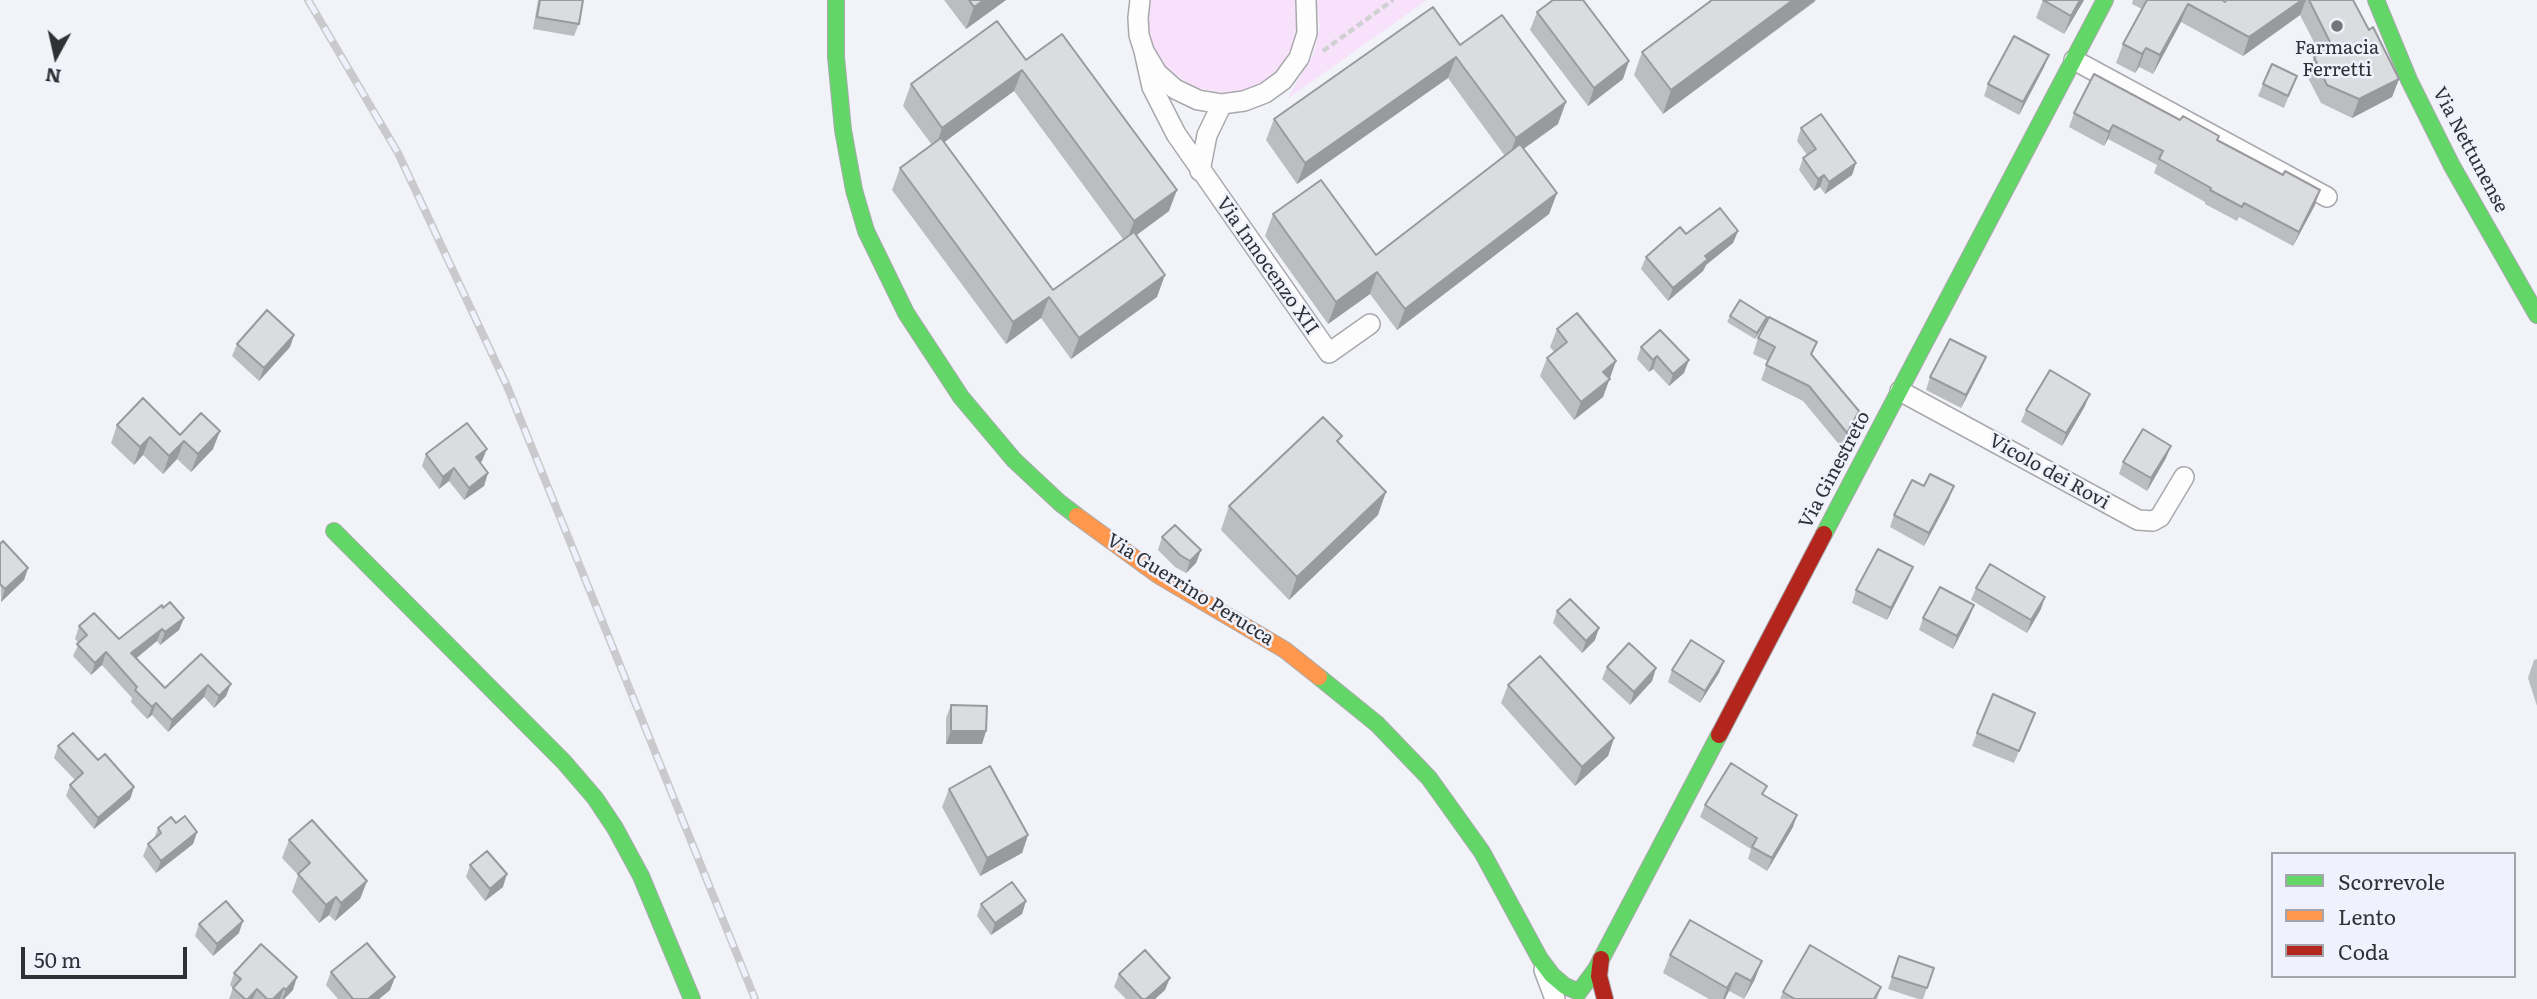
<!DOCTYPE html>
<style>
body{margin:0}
#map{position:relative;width:2537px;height:999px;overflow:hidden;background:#f2f3f9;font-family:Literata,serif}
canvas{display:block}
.legend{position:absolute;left:2271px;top:852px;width:245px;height:126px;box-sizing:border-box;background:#eff1fc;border:2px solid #a3a4ac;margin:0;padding:9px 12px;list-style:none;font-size:21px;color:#303135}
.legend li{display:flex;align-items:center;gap:14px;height:35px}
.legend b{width:35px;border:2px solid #a3a4ac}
.north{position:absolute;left:21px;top:21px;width:70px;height:70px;-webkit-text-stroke:5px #eff1fc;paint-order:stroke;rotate:188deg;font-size:19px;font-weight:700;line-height:28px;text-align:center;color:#303135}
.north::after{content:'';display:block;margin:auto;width:24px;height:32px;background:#303135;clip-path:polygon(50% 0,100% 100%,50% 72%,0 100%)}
.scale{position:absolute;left:21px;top:947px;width:166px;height:32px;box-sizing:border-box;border:4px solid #303135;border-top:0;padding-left:9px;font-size:21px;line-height:24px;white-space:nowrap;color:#303135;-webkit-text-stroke:5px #eff1fc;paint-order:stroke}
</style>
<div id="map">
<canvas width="2537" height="999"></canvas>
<ul class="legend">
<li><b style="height:9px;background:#63d668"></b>Scorrevole</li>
<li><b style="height:9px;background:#ff974d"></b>Lento</li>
<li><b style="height:9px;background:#b3261e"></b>Coda</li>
</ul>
<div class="north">N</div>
<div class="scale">50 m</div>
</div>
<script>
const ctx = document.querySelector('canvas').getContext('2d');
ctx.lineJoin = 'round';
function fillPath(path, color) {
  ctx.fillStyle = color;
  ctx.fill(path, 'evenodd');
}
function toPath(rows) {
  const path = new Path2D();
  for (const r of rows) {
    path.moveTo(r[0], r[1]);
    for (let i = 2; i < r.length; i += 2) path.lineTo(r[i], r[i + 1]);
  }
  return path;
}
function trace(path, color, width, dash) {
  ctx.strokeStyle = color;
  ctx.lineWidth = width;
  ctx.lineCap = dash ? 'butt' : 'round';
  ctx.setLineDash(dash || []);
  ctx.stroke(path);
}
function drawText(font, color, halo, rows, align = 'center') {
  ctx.font = font + ' Literata,serif';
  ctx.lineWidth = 5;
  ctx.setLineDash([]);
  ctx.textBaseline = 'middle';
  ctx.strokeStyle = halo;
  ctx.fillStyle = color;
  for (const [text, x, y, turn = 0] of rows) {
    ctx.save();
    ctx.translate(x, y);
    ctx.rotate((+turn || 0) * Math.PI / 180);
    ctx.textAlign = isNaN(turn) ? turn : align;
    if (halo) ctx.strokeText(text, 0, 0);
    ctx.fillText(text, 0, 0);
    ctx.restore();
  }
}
fillPath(toPath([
 [1151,0,1295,0,1298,20,1293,46,1276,73,1251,89,1223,94,1195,87,1169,71,1152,48,1148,18],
 [1316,0,1427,0,1287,99,1313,55,1320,27]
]), '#f8e1fb');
const street = toPath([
 [1140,0,1138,18,1139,35,1144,51,1157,73,1175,89,1198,100,1222,104,1244,101,1265,93,1283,80,1299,58,1307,33,1306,0],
 [1144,51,1152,87,1176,134,1329,353,1370,324],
 [2074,60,2327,197],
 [1200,171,1207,135,1222,104],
 [1900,391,2138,520,2153,521,2160,517,2184,477],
 [1544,970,1555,999]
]);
const fast = toPath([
 [836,0,836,57,843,130,854,190,866,231,906,313,961,397,1014,460,1060,503,1077,516],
 [2376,0,2409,80,2452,166,2537,315],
 [334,531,564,762,595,798,615,828,641,876,692,999],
 [1824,534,2105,0],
 [1319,677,1377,724,1429,778,1482,852,1540,959,1552,975,1565,986,1579,992,1596,969,1719,735]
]);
const slow = toPath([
 [1077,516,1158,575,1285,650,1319,677]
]);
const jam = toPath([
 [1719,735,1824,534],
 [1601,959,1599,976,1605,999]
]);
trace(street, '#a8a9ad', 22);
trace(fast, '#a8a9ad', 18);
trace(slow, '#a8a9ad', 18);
trace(jam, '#a8a9ad', 18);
trace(toPath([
 [1323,51,1393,0]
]), '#d1d1d3', 4.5, [7, 3.5]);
trace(street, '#fdfdfe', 19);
trace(fast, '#63d668', 16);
trace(slow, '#ff974d', 16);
trace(jam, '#b3261e', 16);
const rail = toPath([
 [308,0,398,153,507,386,755,999]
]);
trace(rail, '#cacacc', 8);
trace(rail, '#eff1fc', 5, [16]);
fillPath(toPath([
 [538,0,583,0,579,24,574,36,533,29],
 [944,0,1006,0,966,29],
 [2043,0,2084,0,2064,34,2036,18],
 [2133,0,2222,0,2225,2,2226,0,2353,0,2369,30,2399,79,2392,97,2352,118,2321,103,2307,76,2314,57,2320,54,2300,15,2243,56,2181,22,2153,74,2139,67,2135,73,2116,63,2123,44,2142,9,2132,4],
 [1816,1,1663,114,1634,75,1642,52],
 [1537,12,1623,79,1588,106,1530,30],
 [1460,45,1558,124,1523,149,1557,193,1549,214,1397,330,1370,294,1328,324,1265,236,1273,214,1376,255,1505,156,1448,78,1297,184,1266,140,1274,119],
 [2049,55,2044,67,2019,115,1984,96,1988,84],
 [1026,60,1169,211,1136,235,1157,297,1071,359,1041,318,1006,344,892,190,900,168,932,145,903,106,911,84],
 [1014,91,1123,239,1053,290,944,142],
 [2297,76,2284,108,2258,96,2263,84],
 [2074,113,2218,140,2315,205,2293,246,2239,217,2237,221,2205,204,2205,202,2154,173,2157,165,2108,139,2104,146,2069,127],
 [1801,128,1856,163,1852,175,1825,194,1820,187,1814,191,1799,170,1803,158,1807,155,1797,141],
 [1738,231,1733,243,1706,265,1703,271,1668,301,1641,269,1646,257,1686,234],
 [1730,316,1765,323,1755,339,1727,322],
 [1557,329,1616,361,1603,397,1574,420,1540,376,1547,358,1554,352,1550,347],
 [294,335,290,347,259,381,232,356,237,344],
 [1758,338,1817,342,1812,355,1859,411,1853,426,1842,448,1803,401,1761,380,1768,361,1753,354],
 [1641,347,1684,373,1669,386,1653,369,1649,372,1637,359],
 [1986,357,1981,369,1961,408,1926,390,1930,377],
 [2085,406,2062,446,2021,422,2026,410],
 [117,425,180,435,213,449,191,472,177,459,163,474,143,455,134,465,111,443],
 [1339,443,1378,515,1289,600,1221,530,1229,506],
 [426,454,482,461,480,463,488,473,484,486,464,500,449,481,439,489,422,466],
 [2166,458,2147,491,2119,474,2123,462],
 [1949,499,1924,546,1890,527,1894,515],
 [1162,537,1201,550,1196,563,1186,573,1175,567,1158,550],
 [0,544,28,568,24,580,1,602],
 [1913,567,1908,579,1887,620,1852,603,1856,590],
 [1976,588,2041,609,2027,633,1971,600],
 [163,608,184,618,179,630,160,645,157,641,136,658,165,688,201,654,226,696,214,708,204,697,168,732,152,715,147,719,131,702,132,698,102,665,91,675,73,656,79,643,75,639,79,626,119,639],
 [1557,611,1595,640,1582,653,1553,623],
 [1923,618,1969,618,1953,649,1919,630],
 [2537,659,2537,706,2528,678,2534,660],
 [1724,661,1719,673,1700,703,1668,682,1672,670],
 [1607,667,1656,668,1652,681,1630,705,1602,679],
 [1508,685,1614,738,1608,756,1575,786,1501,703],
 [951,705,986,731,982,744,946,744,946,718],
 [2035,713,2014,763,1972,746,1977,733],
 [58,746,98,760,134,787,130,799,94,829,66,796,70,785,75,780,54,758],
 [949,789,1028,835,1022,853,980,876,942,807],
 [1763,795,1793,827,1767,871,1748,859,1751,849,1700,817,1705,805],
 [176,823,197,832,193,844,156,873,143,856,148,844,154,839,158,828],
 [289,840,367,881,360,899,335,921,329,915,319,923,292,892,298,875,282,858],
 [470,865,503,887,485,901,466,877],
 [1026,901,1022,914,991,935,977,916,981,904],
 [1690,920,1755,979,1744,999,1729,991,1725,999,1709,999,1663,973,1670,955],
 [199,924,239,933,213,956,195,936],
 [1899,956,1934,968,1923,999,1918,999,1888,989],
 [331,972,395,977,390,990,379,999,338,999,326,985],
 [234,973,293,990,284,999,229,999,233,988,230,985],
 [1119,974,1165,990,1155,999,1126,999,1114,987],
 [1881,987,1877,999,1780,999,1783,992]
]), '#bcbdc1');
fillPath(toPath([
 [984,0,1006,0,966,29,974,7],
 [1793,0,1816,0,1663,114,1671,90],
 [2080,0,2084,0,2064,34,2071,16],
 [2302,0,2306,0,2300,15,2243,56,2249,37],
 [2188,4,2181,22,2153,74,2160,55],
 [2146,48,2139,67,2135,73,2142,54],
 [2049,55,2044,67,2019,115,2023,102],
 [1456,57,1448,78,1297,184,1305,163],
 [1629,61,1623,79,1588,106,1594,88],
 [1022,70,1014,91,935,149,942,128],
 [2399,79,2392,97,2352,118,2359,99],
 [1566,102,1558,124,1508,160,1516,138],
 [2113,125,2108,139,2104,146,2109,132],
 [1856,163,1852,175,1825,194,1829,182],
 [1824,175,1820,187,1814,191,1818,179],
 [1177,190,1169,211,1126,243,1134,221],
 [2320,190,2315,205,2293,246,2299,232],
 [1557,193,1549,214,1397,330,1405,309],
 [1738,231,1733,243,1706,265,1703,271,1668,301,1673,288,1705,256],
 [1377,272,1370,294,1328,324,1336,302],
 [1165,275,1157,297,1071,359,1079,338],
 [1049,297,1041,318,1006,344,1013,322],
 [1767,317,1765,323,1755,339,1757,333],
 [294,335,290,347,259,381,264,368],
 [1657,356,1653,369,1649,372,1653,360],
 [1986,357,1981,369,1961,408,1966,395],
 [1689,360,1684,373,1669,386,1673,374],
 [1616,361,1603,397,1574,420,1581,402,1603,372],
 [2090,394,2085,406,2062,446,2066,433],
 [1859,411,1853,426,1842,448,1847,433],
 [220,431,213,449,191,472,198,454],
 [150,437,143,455,134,465,140,447],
 [184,441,177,459,163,474,169,456],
 [2171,446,2166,458,2147,491,2151,478],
 [487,449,482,461,472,470,476,457],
 [454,468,449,481,439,489,443,477],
 [488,473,484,486,464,500,469,488],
 [1954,486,1949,499,1924,546,1929,533],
 [1386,492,1378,515,1289,600,1297,577],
 [1201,550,1196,563,1186,573,1190,561],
 [1913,567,1908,579,1887,620,1891,608],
 [28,568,24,580,1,602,5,589],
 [2045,597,2041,609,2027,633,2031,620],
 [1974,605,1969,618,1953,649,1957,636],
 [184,618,179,630,160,645,165,632],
 [1599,628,1595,640,1582,653,1586,641],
 [162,629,157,641,127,666,131,653],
 [106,652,102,665,91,675,95,663],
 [1724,661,1719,673,1700,703,1705,691],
 [1656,668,1652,681,1630,705,1634,692],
 [231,684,226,696,214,708,219,696],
 [208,685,204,697,168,732,172,720],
 [156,703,152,715,147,719,152,707],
 [951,731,986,731,982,744,946,744],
 [1614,738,1608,756,1575,786,1582,767],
 [134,787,130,799,94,829,98,818],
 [1797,815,1793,827,1767,871,1772,858],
 [197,832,193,844,156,873,161,861],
 [1028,835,1022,853,980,876,987,858],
 [507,874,503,887,485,901,490,889],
 [367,881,360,899,335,921,341,903],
 [336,897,329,915,319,923,326,905],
 [1026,901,1022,914,991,935,995,923],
 [243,921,239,933,213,956,217,944],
 [1762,961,1755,979,1744,999,1751,981],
 [1736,973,1729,991,1725,999,1723,999,1727,988],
 [297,977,293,990,284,999,282,999,286,990],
 [395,977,390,990,379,999,368,999],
 [1170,978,1165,990,1155,999,1146,999],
 [284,988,280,999,273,999],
 [257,989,253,999,248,999]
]), '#999a9d');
const building = toPath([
 [540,0,583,0,579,24,537,17,540,0],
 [969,0,984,0,974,7,969,0],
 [1553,0,1583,0,1629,61,1594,88,1537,12,1553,0],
 [1712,0,1793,0,1671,90,1642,52,1712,0],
 [2043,0,2080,0,2071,16,2043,0],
 [2147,0,2222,0,2225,2,2226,0,2302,0,2249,37,2188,4,2160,55,2146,48,2142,54,2123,44,2147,0],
 [2309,0,2353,0,2369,30,2373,27,2399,79,2359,99,2327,85,2314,57,2333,48,2309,0],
 [1433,7,1460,45,1502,15,1566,102,1516,138,1456,57,1305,163,1274,119,1433,7],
 [997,21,1026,60,1062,34,1177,190,1134,221,1022,70,942,128,911,84,997,21],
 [2014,36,2049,55,2023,102,1988,84,2014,36],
 [2272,64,2297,76,2288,96,2263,84,2272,64],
 [2094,74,2180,120,2183,116,2219,136,2217,140,2283,175,2285,171,2320,190,2299,232,2244,203,2242,207,2210,190,2211,188,2159,159,2163,151,2113,125,2109,132,2074,113,2094,74],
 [1821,114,1856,163,1829,182,1824,175,1818,179,1803,158,1816,149,1801,128,1821,114],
 [941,138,1053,290,1134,232,1165,275,1079,338,1049,297,1013,322,900,168,941,138],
 [1520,144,1557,193,1405,309,1377,272,1336,302,1273,214,1321,180,1376,255,1520,144],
 [1720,208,1738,231,1705,256,1708,259,1673,288,1646,257,1680,227,1686,234,1720,208],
 [1740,300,1767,317,1757,333,1730,316,1740,300],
 [267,310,294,335,264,368,237,344,267,310],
 [1577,313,1616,361,1603,372,1610,379,1581,402,1547,358,1567,342,1557,329,1577,313],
 [1769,317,1817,342,1811,354,1859,411,1847,433,1809,386,1766,365,1775,347,1758,338,1769,317],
 [1660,330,1689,360,1673,374,1657,356,1653,360,1641,347,1660,330],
 [1950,339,1986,357,1966,395,1930,377,1950,339],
 [2050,370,2090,394,2066,433,2026,410,2050,370],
 [143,398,180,435,201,413,220,431,198,454,184,441,169,456,150,437,140,447,117,425,143,398],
 [1323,417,1342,436,1337,441,1386,492,1297,577,1229,506,1323,417],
 [467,423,487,449,476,457,488,473,469,488,454,468,443,477,426,454,467,423],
 [2143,429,2171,446,2151,478,2123,462,2143,429],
 [1930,474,1954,486,1929,533,1894,515,1912,480,1924,486,1930,474],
 [1175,525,1201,550,1190,561,1180,555,1162,537,1175,525],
 [3,541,28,568,5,589,0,584,0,544,3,541],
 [1878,549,1913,567,1891,608,1856,590,1878,549],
 [1990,564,2045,597,2031,620,1976,588,1990,564],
 [1940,587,1974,605,1957,636,1923,618,1940,587],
 [1570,599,1599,628,1586,641,1557,611,1570,599],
 [170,602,184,618,165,632,162,629,131,653,165,688,201,654,231,684,219,696,208,685,172,720,156,703,152,707,135,690,137,687,106,652,95,663,77,644,87,635,79,626,94,613,119,639,162,605,163,608,170,602],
 [1691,640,1724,661,1705,691,1672,670,1691,640],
 [1629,643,1656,668,1634,692,1607,667,1629,643],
 [1540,656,1614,738,1582,767,1508,685,1540,656],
 [1993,694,2035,713,2019,751,1977,733,1993,694],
 [951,705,987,706,986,731,951,731,951,705],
 [73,733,98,760,105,754,134,787,98,818,70,785,83,773,58,746,73,733],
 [1731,763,1767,786,1762,794,1797,815,1772,858,1752,847,1757,838,1705,805,1731,763],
 [990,766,1028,835,987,858,949,789,990,766],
 [185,816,197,832,161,861,148,844,161,833,158,828,171,817,176,823,185,816],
 [312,820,367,881,341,903,336,897,326,905,298,874,310,863,289,840,312,820],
 [487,851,507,874,490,889,470,865,487,851],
 [1012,882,1026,901,995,923,981,904,1012,882],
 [226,901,243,921,217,944,199,924,226,901],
 [1690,920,1762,961,1751,981,1736,973,1727,988,1670,955,1690,920],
 [367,943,395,977,368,999,353,999,331,972,367,943],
 [261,944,297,977,286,990,284,988,273,999,267,999,257,989,248,999,245,999,233,988,241,979,234,973,261,944],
 [1810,945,1881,987,1874,999,1795,999,1783,992,1810,945],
 [1145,950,1170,978,1146,999,1142,999,1119,974,1145,950],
 [1899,956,1934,968,1927,988,1892,977,1899,956]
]);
fillPath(building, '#dbdce0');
trace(building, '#999a9d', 2);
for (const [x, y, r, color] of [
 [2337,26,7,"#74757a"]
]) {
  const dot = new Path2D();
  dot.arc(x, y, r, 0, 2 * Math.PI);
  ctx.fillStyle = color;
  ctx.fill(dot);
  trace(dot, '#eff1fc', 2.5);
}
drawText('19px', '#303135', '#eff1fc', [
 ["Farmacia",2337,48],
 ["Ferretti",2337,70]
]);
drawText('19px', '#303135', '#eff1fc', [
 ["Via Nettunense",2470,150,62],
 ["Via Innocenzo XII",1267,266,55],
 ["Via Ginestreto",1835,470,-62],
 ["Vicolo dei Rovi",2049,472,29],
 ["Via Guerrino Perucca",1190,590,32]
]);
</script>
